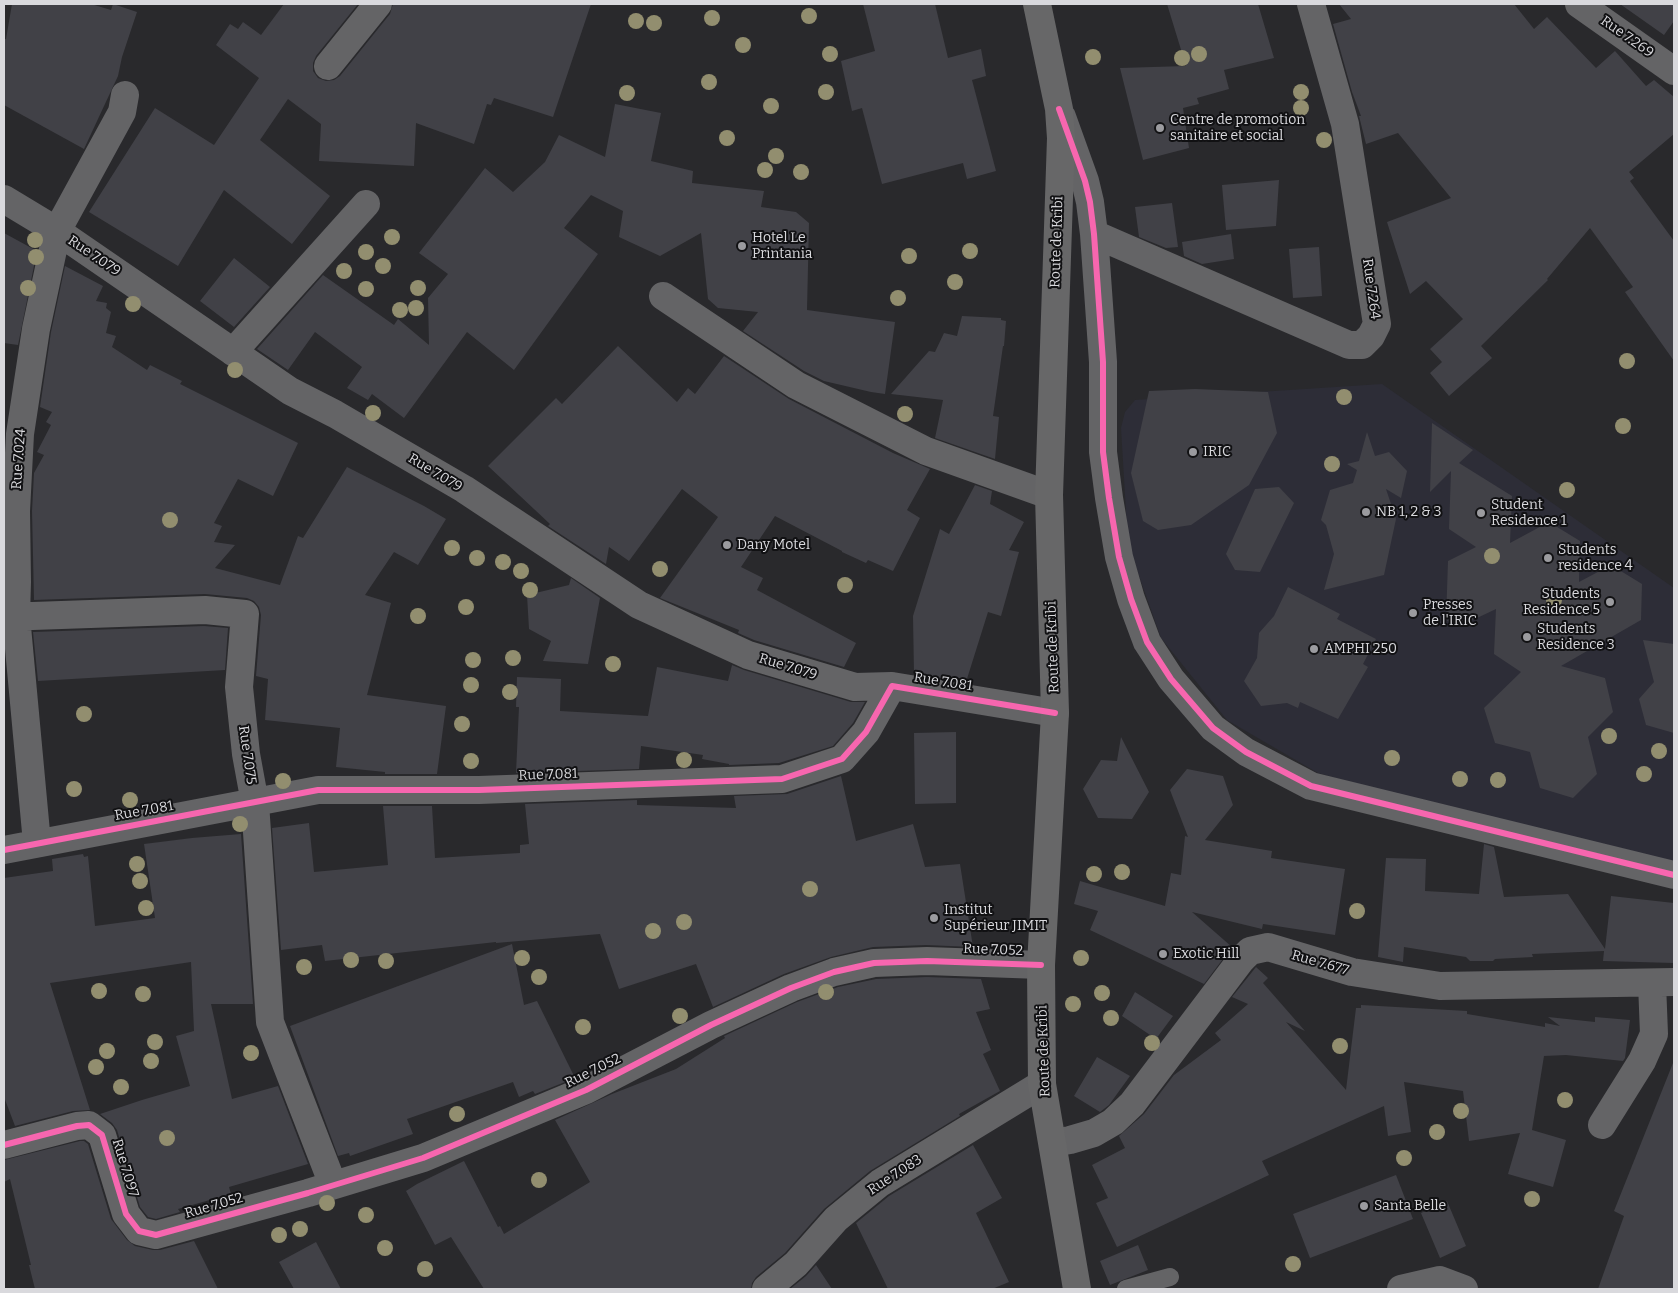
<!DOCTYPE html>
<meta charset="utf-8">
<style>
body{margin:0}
#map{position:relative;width:1678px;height:1293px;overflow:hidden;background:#29292c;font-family:Bitter,serif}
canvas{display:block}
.frame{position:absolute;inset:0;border:5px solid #d9d9dd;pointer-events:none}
</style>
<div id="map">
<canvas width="1678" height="1293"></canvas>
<div class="frame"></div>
</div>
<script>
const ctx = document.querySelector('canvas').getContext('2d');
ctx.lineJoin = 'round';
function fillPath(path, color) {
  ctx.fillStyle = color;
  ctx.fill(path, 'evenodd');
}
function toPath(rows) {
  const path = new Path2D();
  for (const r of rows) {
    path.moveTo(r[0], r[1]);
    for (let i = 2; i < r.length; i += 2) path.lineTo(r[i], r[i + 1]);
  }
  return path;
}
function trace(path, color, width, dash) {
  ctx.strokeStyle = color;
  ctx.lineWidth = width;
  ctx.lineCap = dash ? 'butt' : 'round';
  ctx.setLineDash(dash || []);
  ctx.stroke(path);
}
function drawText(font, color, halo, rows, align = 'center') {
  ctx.font = font + ' Bitter,serif';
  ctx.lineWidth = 4;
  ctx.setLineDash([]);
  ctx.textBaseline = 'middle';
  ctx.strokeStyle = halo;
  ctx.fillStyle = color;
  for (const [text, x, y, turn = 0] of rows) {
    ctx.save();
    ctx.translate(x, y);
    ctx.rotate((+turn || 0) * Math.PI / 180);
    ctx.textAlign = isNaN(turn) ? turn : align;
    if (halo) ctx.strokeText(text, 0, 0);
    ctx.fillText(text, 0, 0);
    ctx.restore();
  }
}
fillPath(toPath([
 [1382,384,1674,588,1674,872,1318,773,1227,720,1161,638,1128,545,1121,428,1125,412,1135,400]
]), '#2d2d37');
fillPath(toPath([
 [12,4,91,4,111,10,113,4,137,12,122,57,118,76,84,149,4,105,4,39,6,39],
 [284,4,358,4,316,56,313,63,313,71,318,78,326,81,334,80,340,76,390,14,393,4,591,4,553,117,494,98,491,105,487,104,474,144,416,123,414,166,319,161,321,124,288,99,260,140,330,196,292,244,224,190,178,266,89,212,155,108,214,145,259,78,216,45,230,24,238,29,243,22,261,35],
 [863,4,935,4,948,58,981,49,986,76,972,80,996,171,967,179,963,163,882,184,862,108,852,111,841,61,875,51],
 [1167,4,1258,4,1274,58,1224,70,1229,89,1197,98,1199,104,1183,108,1189,148,1143,160,1120,68,1186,66],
 [1339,4,1514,4,1534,29,1547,17,1596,68,1615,51,1646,86,1654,80,1674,97,1674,134,1629,172,1634,178,1630,181,1674,241,1674,361,1625,292,1633,287,1590,228,1547,279,1548,280,1481,346,1492,358,1449,396,1430,373,1442,362,1430,349,1463,319,1426,281,1410,294,1387,222,1451,198,1398,133,1366,144,1359,116,1361,116,1352,92,1333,24,1351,19],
 [1620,4,1674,4,1674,21,1664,35],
 [615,104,661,113,651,161,693,171,692,183,764,191,761,207,796,212,809,223,807,310,895,322,885,394,871,392,824,381,804,371,743,331,758,312,718,308,708,299,701,233,660,256,619,237,623,211,591,195,564,228,598,254,514,370,467,332,404,418,372,394,368,400,347,388,362,367,315,332,288,370,257,349,323,275,394,325,398,319,429,345,428,298,448,274,419,253,485,168,513,192,545,162,559,135,605,157],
 [1279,180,1276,226,1226,230,1222,185],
 [1172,203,1178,247,1166,248,1139,237,1135,207],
 [4,233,37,251,18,345,4,343],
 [1231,234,1234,259,1202,264,1184,256,1182,242],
 [1319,247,1322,296,1293,298,1289,249],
 [234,258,270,287,234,327,200,301],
 [65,266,103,286,96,301,107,303,106,308,111,312,106,333,116,336,112,347,147,370,150,365,182,381,180,384,298,443,273,496,238,479,214,523,222,526,214,542,235,545,215,568,280,585,298,536,303,538,347,467,424,506,446,519,418,565,394,552,365,595,391,603,367,695,446,706,437,774,385,774,385,772,336,767,340,728,265,720,268,679,256,676,261,615,259,607,254,601,247,598,205,594,34,600,32,511,34,473,44,455,37,452,51,425,46,422,52,412,40,407,51,332],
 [962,316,1001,318,1001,320,1006,321,1004,346,1003,346,993,416,999,417,995,459,935,438,943,400,891,394,929,351,935,352,944,333,957,336],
 [618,346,677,402,688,388,695,394,724,356,789,399,893,453,930,469,907,510,920,518,893,571,868,560,866,563,842,552,842,551,775,516,741,567,763,578,757,590,856,643,844,667,754,640,738,633,739,630,660,598,718,517,682,489,629,561,609,547,606,564,548,526,550,524,488,466,556,398,562,404],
 [1195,389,1268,392,1277,433,1249,485,1191,525,1158,530,1143,521,1131,473,1149,391],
 [1432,423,1473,450,1459,463,1512,496,1510,543,1549,522,1580,541,1579,582,1611,565,1642,584,1641,620,1561,666,1605,678,1613,712,1588,737,1597,774,1573,798,1540,788,1530,752,1495,743,1484,708,1521,672,1494,654,1496,609,1458,627,1446,620,1448,561,1476,547,1449,529,1451,471,1430,492],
 [1367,432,1375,456,1389,452,1407,471,1401,498,1386,489,1396,519,1384,575,1324,590,1334,554,1326,525,1321,520,1330,490,1353,483,1357,470,1347,464,1359,461],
 [975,485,992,491,990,504,1024,522,1009,550,1019,552,1001,616,988,612,966,682,914,674,913,616,940,529,949,534],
 [1279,487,1294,503,1260,572,1235,570,1226,554,1255,489],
 [571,578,600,598,588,664,543,661,551,641,529,629,527,595,569,585],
 [1288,587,1340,614,1337,619,1376,639,1363,664,1368,667,1338,719,1300,702,1298,708,1287,703,1261,706,1244,681,1257,658,1259,633,1274,616],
 [204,626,228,628,225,670,38,681,33,632],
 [1643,640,1674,644,1674,733,1646,725,1639,699,1654,682],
 [732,665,744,670,851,702,865,702,853,723,833,746,779,763,729,765,729,764,702,759,703,755,641,746,639,769,516,773,519,707,516,707,517,677,561,679,560,711,648,716,657,667,728,681],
 [956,732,956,803,915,804,914,733],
 [1121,737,1149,792,1132,819,1098,818,1083,789,1101,760,1117,761],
 [1187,769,1223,776,1233,805,1205,840,1272,851,1271,858,1345,869,1335,935,1263,924,1262,929,1192,912,1232,947,1204,984,1090,930,1098,911,1074,904,1080,881,1165,906,1171,873,1181,875,1185,836,1188,837,1170,790],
 [841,776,856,841,913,824,925,867,960,864,973,947,926,945,873,947,831,957,784,974,713,1007,696,964,619,989,600,934,496,943,496,942,325,961,322,945,281,950,272,828,309,823,314,872,388,865,383,806,432,806,435,858,520,853,520,845,529,844,525,804,637,800,637,805,736,808,734,796,787,794],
 [241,834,253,1004,211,1004,232,1099,278,1086,308,1164,229,1187,231,1194,178,1209,180,1212,156,1219,148,1217,140,1207,117,1130,112,1123,100,1114,142,1100,190,1086,176,1036,194,1031,191,962,50,983,90,1110,73,1111,15,1126,4,1097,4,878,53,871,52,859,83,854,84,857,88,856,95,926,155,918,144,844,192,838],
 [1484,844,1494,847,1504,897,1568,894,1605,949,1611,896,1674,903,1674,963,1603,961,1604,951,1532,954,1533,957,1495,959,1493,961,1470,961,1466,957,1404,947,1403,962,1378,957,1386,858,1426,859,1425,891,1479,894],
 [512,944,524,1005,537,1001,575,1078,535,1094,533,1091,519,1097,513,1082,407,1119,413,1134,350,1156,349,1153,338,1156,290,1026],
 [1256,967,1268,978,1263,983,1305,1031,1286,1022,1346,1090,1356,1008,1361,1008,1361,1005,1467,1011,1467,1014,1545,1027,1545,1023,1560,1026,1548,1017,1595,1022,1595,1017,1630,1020,1625,1058,1623,1061,1566,1055,1544,1056,1532,1130,1566,1140,1553,1187,1508,1174,1520,1133,1469,1141,1463,1091,1404,1082,1411,1132,1388,1136,1384,1106,1262,1161,1269,1175,1117,1247,1096,1203,1108,1198,1092,1165,1125,1148,1119,1136,1144,1114,1174,1075,1221,1040,1215,1033,1248,1004,1232,997],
 [927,977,981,979,990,1009,976,1012,991,1050,983,1054,1000,1091,959,1114,960,1116,870,1171,824,1209,785,1253,756,1277,752,1283,751,1289,484,1289,451,1237,435,1245,406,1191,417,1184,464,1161,498,1227,500,1226,504,1234,590,1182,555,1120,612,1094,676,1069,725,1038,724,1036,797,1002,838,987,876,979],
 [1135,992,1173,1016,1156,1039,1122,1016],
 [1097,1057,1130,1076,1109,1105,1100,1112,1074,1096],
 [1673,1063,1674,1289,1598,1289,1624,1216,1614,1211],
 [80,1141,84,1141,88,1144,111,1219,127,1240,135,1246,153,1250,160,1250,194,1241,218,1289,35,1289,29,1265,31,1265,10,1179,4,1182,4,1160],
 [973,1145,1002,1198,976,1213,1009,1282,992,1289,888,1289,856,1223,889,1196],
 [1396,1175,1413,1219,1310,1258,1293,1214],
 [1447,1201,1466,1246,1440,1258,1421,1213],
 [316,1242,341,1289,294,1289,279,1262],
 [1138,1245,1148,1270,1110,1285,1100,1261],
 [816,1265,832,1289,790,1289,806,1276]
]), '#414147');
trace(toPath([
 [1126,1289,1170,1277]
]), '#646466', 18);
trace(toPath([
 [1579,4,1674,71],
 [328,66,378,4],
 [1062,117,1085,181,1090,202,1094,234,1103,362,1103,452,1109,498,1119,557,1131,599,1147,642,1171,679,1213,728,1246,752,1311,786,1674,875],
 [4,199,57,231,290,391,335,414,464,489,639,605,748,655,855,687,892,686],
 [1094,234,1349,345,1362,345,1371,336,1377,324,1345,124,1311,4],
 [663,296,796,385,926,451,1049,495],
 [233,352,366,204],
 [4,617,205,610,245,614,239,687,246,754,255,803,270,1022,333,1185],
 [37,843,16,616,17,582,16,511,20,434,36,329,57,231,122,112,125,95],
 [4,850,318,790,479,790,782,779,842,759,866,732,892,686,1055,713],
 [1602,1125,1642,1061,1654,1034,1652,983],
 [1053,1143,1070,1140,1094,1133,1113,1122,1132,1104,1241,960,1250,951,1268,947,1352,972,1440,986,1674,982],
 [4,1145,77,1126,89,1125,102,1135,126,1214,139,1231,156,1235,308,1193,423,1158,586,1090,711,1025,791,988,834,972,874,963,927,961,1041,965],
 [766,1289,796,1264,836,1219,880,1183,1042,1084],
 [1401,1289,1440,1280,1464,1289]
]), '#646466', 28);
trace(toPath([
 [1037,4,1059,109,1061,138,1049,495,1055,713,1041,965,1042,1084,1077,1289]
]), '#676768', 28);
trace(toPath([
 [1059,109,1085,181,1090,202,1094,234,1103,362,1103,452,1109,498,1119,557,1131,599,1147,642,1171,679,1213,728,1246,752,1311,786,1674,875],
 [4,850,318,790,479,790,782,779,842,759,866,732,892,686,1055,713],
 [4,1145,77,1126,89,1125,102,1135,126,1214,139,1231,156,1235,308,1193,423,1158,586,1090,711,1025,791,988,834,972,874,963,927,961,1041,965]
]), '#f766af', 6);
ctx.fillStyle = '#928e6f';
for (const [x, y] of [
 [809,16],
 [712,18],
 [636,21],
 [654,23],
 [743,45],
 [830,54],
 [1199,54],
 [1093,57],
 [1182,58],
 [709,82],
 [826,92],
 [1301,92],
 [627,93],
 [771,106],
 [1301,108],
 [727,138],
 [1324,140],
 [776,156],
 [765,170],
 [801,172],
 [392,237],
 [35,240],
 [970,251],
 [366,252],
 [909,256],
 [36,257],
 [383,266],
 [344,271],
 [955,282],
 [28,288],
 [418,288],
 [366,289],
 [898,298],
 [133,304],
 [416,308],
 [400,310],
 [1627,361],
 [235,370],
 [1344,397],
 [373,413],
 [905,414],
 [1623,426],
 [1332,464],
 [1567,490],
 [170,520],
 [452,548],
 [1492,556],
 [477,558],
 [503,562],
 [660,569],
 [521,571],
 [845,585],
 [530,590],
 [1554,600],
 [466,607],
 [418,616],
 [513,658],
 [473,660],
 [613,664],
 [471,685],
 [510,692],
 [84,714],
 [462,724],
 [1609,736],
 [1659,751],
 [1392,758],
 [684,760],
 [471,761],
 [1644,774],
 [1460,779],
 [1498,780],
 [283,781],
 [74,789],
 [130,800],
 [240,824],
 [137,864],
 [1122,872],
 [1094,874],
 [140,881],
 [810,889],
 [146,908],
 [1357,911],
 [684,922],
 [653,931],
 [522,958],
 [1081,958],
 [351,960],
 [386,961],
 [304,967],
 [539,977],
 [99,991],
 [826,992],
 [1102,993],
 [143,994],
 [1073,1004],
 [680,1016],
 [1111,1018],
 [583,1027],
 [155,1042],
 [1152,1043],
 [1340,1046],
 [107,1051],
 [251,1053],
 [151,1061],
 [96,1067],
 [121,1087],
 [1565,1100],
 [1461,1111],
 [457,1114],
 [1437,1132],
 [167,1138],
 [1404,1158],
 [539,1180],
 [1532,1199],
 [327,1203],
 [366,1215],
 [300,1229],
 [279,1235],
 [385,1248],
 [1293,1264],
 [425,1269]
]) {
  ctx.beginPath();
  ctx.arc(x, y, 8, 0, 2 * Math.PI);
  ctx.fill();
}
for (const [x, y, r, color] of [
 [1160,128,5,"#9b9b9f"],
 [742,246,5,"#9b9b9f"],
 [1193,452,5,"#9b9b9f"],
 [1366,512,5,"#9b9b9f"],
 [1481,513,5,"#9b9b9f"],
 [727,545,5,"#9b9b9f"],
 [1548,558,5,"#9b9b9f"],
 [1610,602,5,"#9b9b9f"],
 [1413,613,5,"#9b9b9f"],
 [1527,637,5,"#9b9b9f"],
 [1314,649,5,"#9b9b9f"],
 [934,918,5,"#9b9b9f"],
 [1163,954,5,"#9b9b9f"],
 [1364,1206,5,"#9b9b9f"]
]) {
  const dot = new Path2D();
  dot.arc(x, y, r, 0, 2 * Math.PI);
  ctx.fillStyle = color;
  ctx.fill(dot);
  trace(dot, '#111113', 2);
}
drawText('14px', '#d9d9dd', '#111113', [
 ["Rue 7.269",1627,37,35],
 ["Route de Kribi",1057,242,-88],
 ["Rue 7.079",94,256,34],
 ["Rue 7.264",1371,289,82],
 ["Rue 7.024",19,459,-86],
 ["Rue 7.079",435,473,31],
 ["Route de Kribi",1053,647,-92],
 ["Rue 7.079",788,667,17],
 ["Rue 7.081",943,682,9],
 ["Rue 7.075",247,755,82],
 ["Rue 7.081",548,775,-2],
 ["Rue 7.081",144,811,-10],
 ["Rue 7.052",993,950,2],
 ["Rue 7.677",1320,963,16],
 ["Route de Kribi",1044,1051,-92],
 ["Rue 7.052",593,1071,-26],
 ["Rue 7.097",125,1168,73],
 ["Rue 7.083",895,1175,-33],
 ["Rue 7.052",214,1206,-16]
]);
drawText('14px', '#d9d9dd', '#111113', [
 ["Centre de promotion",1170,120],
 ["sanitaire et social",1170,136],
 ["Hotel Le",752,238],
 ["Printania",752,254],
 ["IRIC",1203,452],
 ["Student",1491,505],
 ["Residence 1",1491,521],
 ["NB 1, 2 & 3",1376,512],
 ["Dany Motel",737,545],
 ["Students",1558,550],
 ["residence 4",1558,566],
 ["Students",1600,594,"right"],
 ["Residence 5",1600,610,"right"],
 ["Presses",1423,605],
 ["de l'IRIC",1423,621],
 ["Students",1537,629],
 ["Residence 3",1537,645],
 ["AMPHI 250",1324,649],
 ["Institut",944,910],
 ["Supérieur JIMIT",944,926],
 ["Exotic Hill",1173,954],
 ["Santa Belle",1374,1206]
], 'left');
</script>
